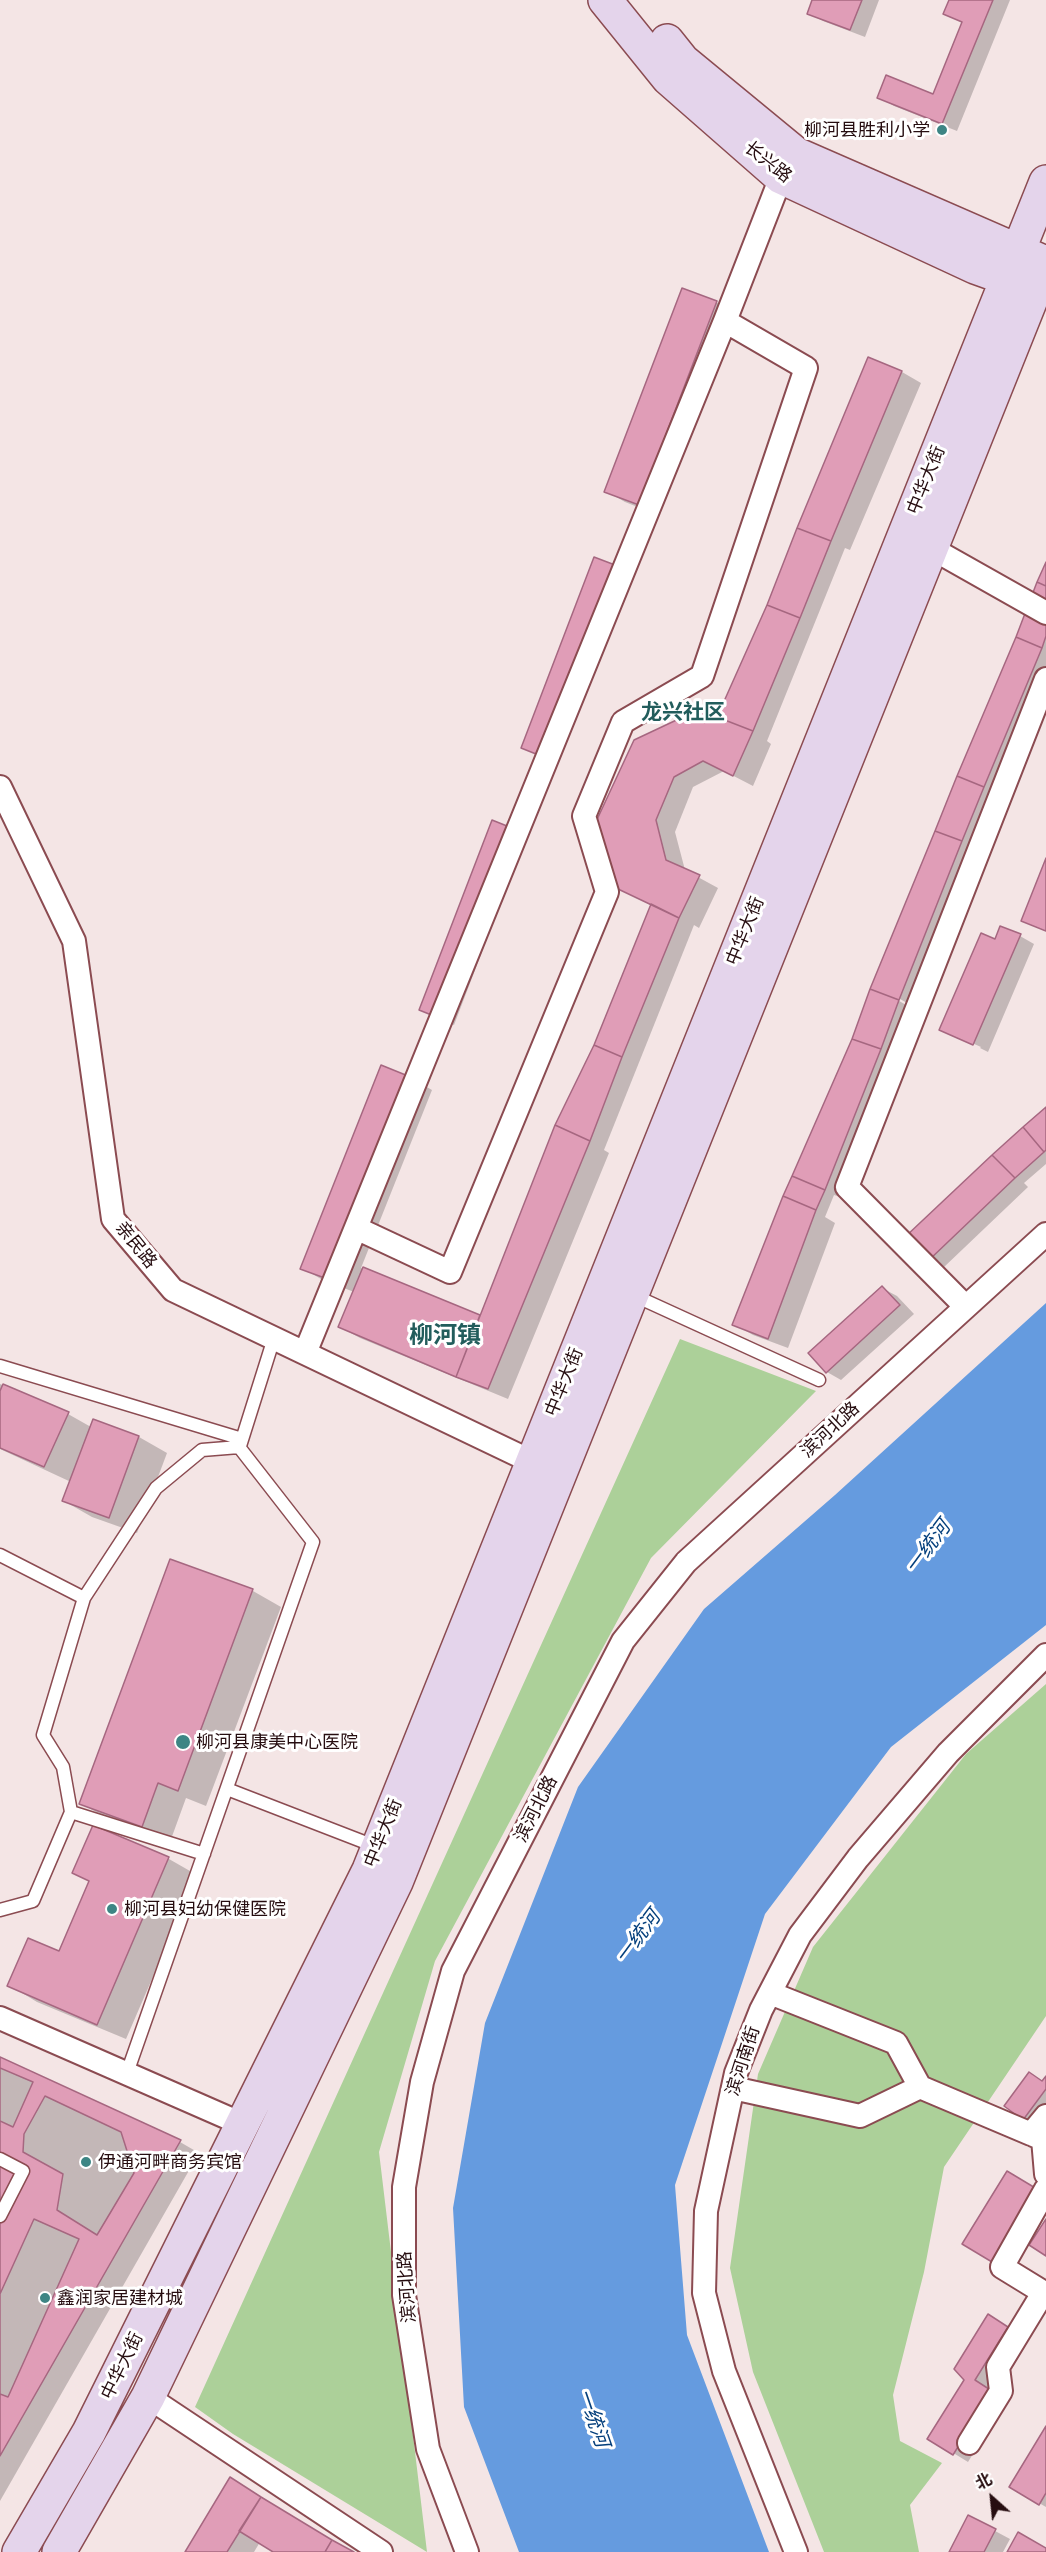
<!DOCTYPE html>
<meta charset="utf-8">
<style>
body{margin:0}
#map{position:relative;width:1046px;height:2552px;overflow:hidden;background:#f4e5e5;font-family:"Public Sans","Noto Sans SC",sans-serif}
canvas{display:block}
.north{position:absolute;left:962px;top:2468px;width:60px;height:60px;-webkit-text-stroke:4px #fff;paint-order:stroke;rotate:333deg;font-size:16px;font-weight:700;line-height:24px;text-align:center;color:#260d10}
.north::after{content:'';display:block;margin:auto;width:21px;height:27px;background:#260d10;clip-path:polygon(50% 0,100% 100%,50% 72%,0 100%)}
</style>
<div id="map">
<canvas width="1046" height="2552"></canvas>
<div class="north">北</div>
</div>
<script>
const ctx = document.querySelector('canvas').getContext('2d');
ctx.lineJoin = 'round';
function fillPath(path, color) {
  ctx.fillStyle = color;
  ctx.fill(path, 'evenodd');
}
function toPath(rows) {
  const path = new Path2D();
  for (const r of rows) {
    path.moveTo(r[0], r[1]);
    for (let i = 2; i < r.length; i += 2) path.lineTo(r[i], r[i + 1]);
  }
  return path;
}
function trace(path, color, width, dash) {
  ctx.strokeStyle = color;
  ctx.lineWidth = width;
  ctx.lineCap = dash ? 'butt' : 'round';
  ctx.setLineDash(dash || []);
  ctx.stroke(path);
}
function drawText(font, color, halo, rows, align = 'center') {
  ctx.font = font + ' "Public Sans","Noto Sans SC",sans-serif';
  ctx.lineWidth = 6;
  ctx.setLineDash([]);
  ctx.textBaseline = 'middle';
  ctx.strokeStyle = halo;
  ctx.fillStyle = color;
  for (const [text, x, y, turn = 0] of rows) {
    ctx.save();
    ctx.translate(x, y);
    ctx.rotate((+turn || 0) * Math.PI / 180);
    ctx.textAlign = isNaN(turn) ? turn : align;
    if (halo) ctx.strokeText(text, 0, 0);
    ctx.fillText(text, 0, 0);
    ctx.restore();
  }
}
fillPath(toPath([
 [680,1339,816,1391,651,1558,435,1961,379,2152,427,2552,233,2434,195,2407],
 [1046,1684,1046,2016,944,2167,924,2272,893,2395,900,2441,942,2463,910,2505,919,2552,824,2552,753,2372,730,2268,758,2074,813,1947,966,1754]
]), '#acd099');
fillPath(toPath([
 [1046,1303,1046,1625,891,1747,765,1914,675,2185,687,2335,769,2552,519,2552,464,2407,453,2208,485,2023,578,1787,704,1609,835,1495]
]), '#659bdf');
fillPath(toPath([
 [813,0,879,0,865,37,823,21,808,13],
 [951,0,1010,0,957,131,894,106,879,97,934,96,964,23,945,13],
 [716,302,736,314,658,515,625,502,606,491],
 [869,359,902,372,921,383,850,550,845,548,767,741,771,744,753,786,724,771,693,787,675,832,685,870,718,888,699,928,694,925,604,1150,609,1153,508,1399,360,1338,340,1327,354,1292,321,1279,302,1268,413,1079,432,1090,361,1268,481,1317,652,906,620,888,596,826,718,719,768,605],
 [1046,566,1046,680,914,1007,893,995,892,997,908,1006,894,1059,840,1197,834,1195,825,1217,835,1223,788,1348,753,1335,734,1324,853,1039],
 [526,837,454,1025,435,1018,421,1010],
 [1020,936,1034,944,988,1052,980,1048,981,1047,954,1035,954,1037,941,1030,996,941],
 [1046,1110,1046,1164,1024,1183,1028,1187,943,1268,929,1259],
 [882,1288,897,1296,914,1314,841,1380,827,1372,810,1353],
 [0,1384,68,1414,91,1427,94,1421,139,1437,167,1453,137,1533,92,1517,64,1501,71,1482,0,1449],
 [171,1561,253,1591,281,1607,206,1806,186,1798,170,1842,108,1819,80,1803],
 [94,1827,169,1859,197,1875,126,2039,37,2002,9,1985,60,1953,90,1882,74,1873],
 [0,2059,180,2142,199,2153,0,2501],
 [1030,2074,1044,2082,1046,2079,1046,2125,1043,2130,1023,2119],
 [988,2316,1022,2336,989,2390,1006,2400,968,2462,929,2438,966,2379],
 [1046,2429,1046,2507,1011,2487],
 [230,2479,351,2552,276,2552,260,2542,254,2552,187,2552],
 [969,2517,1010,2539,1003,2552,951,2552]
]), '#0003');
const building = toPath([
 [812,0,862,0,850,30,807,14,812,0],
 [949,0,993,0,942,124,877,98,886,75,933,94,962,22,943,14,949,0],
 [682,288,717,301,639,505,604,492,682,288],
 [868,357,902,371,831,541,797,528,868,357],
 [797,528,831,541,800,618,767,605,797,528],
 [594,557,615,565,541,756,521,748,594,557],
 [1046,562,1046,586,1037,582,1046,562],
 [1037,582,1046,586,1046,636,1042,648,1016,637,1037,582],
 [767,605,800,618,753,731,717,717,767,605],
 [1016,637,1042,648,984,787,957,776,1016,637],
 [702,708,717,717,753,731,733,776,703,761,674,777,656,820,666,860,700,875,679,918,618,889,594,826,634,740,702,708],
 [957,776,984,787,962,841,935,831,957,776],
 [492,820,512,828,439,1018,419,1010,492,820],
 [935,831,962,841,899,1000,870,989,935,831],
 [1046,858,1046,931,1021,921,1046,858],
 [651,904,679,918,622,1057,594,1045,651,904],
 [1000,926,1021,934,973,1045,939,1030,981,933,995,939,1000,926],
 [870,989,899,1000,881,1049,852,1039,870,989],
 [852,1039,881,1049,825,1190,792,1176,852,1039],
 [594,1045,622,1057,590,1141,555,1125,594,1045],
 [381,1065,413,1078,333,1281,300,1269,381,1065],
 [1046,1107,1046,1150,1044,1152,1023,1127,1046,1107],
 [555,1125,590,1141,488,1389,456,1377,555,1125],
 [1023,1127,1044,1152,1015,1178,992,1155,1023,1127],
 [992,1155,1015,1178,928,1261,905,1237,992,1155],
 [792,1176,825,1190,816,1210,783,1196,792,1176],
 [783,1196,816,1210,768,1339,732,1325,783,1196],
 [363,1267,480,1315,456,1377,338,1327,363,1267],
 [882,1286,900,1305,826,1373,808,1353,882,1286],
 [3,1384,69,1412,44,1467,0,1448,0,1391,3,1384],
 [93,1419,139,1436,109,1518,62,1501,93,1419],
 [170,1559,253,1589,178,1791,158,1783,142,1827,79,1804,170,1559],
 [93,1825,169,1857,97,2025,7,1986,28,1938,59,1951,89,1881,72,1873,93,1825],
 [0,2057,181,2140,0,2456,0,2057],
 [0,2068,33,2082,13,2127,0,2121,0,2068],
 [1029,2072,1042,2081,1046,2076,1046,2089,1023,2120,1004,2106,1029,2072],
 [45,2096,121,2132,134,2173,97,2235,57,2210,63,2174,23,2152,24,2134,45,2096],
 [1007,2171,1037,2189,992,2262,962,2244,1007,2171],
 [34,2219,79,2239,8,2397,0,2394,0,2294,34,2219],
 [1046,2219,1046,2256,1029,2245,1046,2219],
 [988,2314,1008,2327,975,2380,992,2391,953,2455,927,2439,964,2380,954,2369,988,2314],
 [1046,2426,1046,2493,1039,2505,1009,2487,1046,2426],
 [230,2477,261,2497,227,2552,185,2552,230,2477],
 [261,2497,332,2540,325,2552,273,2552,239,2531,261,2497],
 [968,2515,996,2529,984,2552,949,2552,968,2515],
 [1018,2532,1046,2548,1046,2552,1007,2552,1018,2532],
 [332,2540,354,2552,325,2552,332,2540]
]);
fillPath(building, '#e09db7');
trace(building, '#a66780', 1.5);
const lane = toPath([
 [633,1295,819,1380],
 [0,1366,242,1439],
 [240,1446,274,1338],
 [0,1555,84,1598,156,1488,202,1450,239,1447,313,1542,127,2073],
 [227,1789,377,1847],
 [71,1812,204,1854],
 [0,1910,33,1901,71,1812,63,1767,43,1735,84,1598],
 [0,2159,23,2171,0,2216]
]);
const street = toPath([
 [931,548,1046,613],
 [0,787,74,941,113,1219,173,1290,545,1468],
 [356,1228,450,1272,607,892,584,816,623,722,702,676,806,368,725,321],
 [965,1306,847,1187,1046,679],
 [305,1353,725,321,781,177],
 [770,1993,896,2043,920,2087,1043,2139,1046,2174],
 [0,2018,242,2124],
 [733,2088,860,2116,920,2087],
 [1031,2134,1046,2116],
 [1046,2189,1002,2267,1046,2294],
 [148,2397,381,2552],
 [969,2443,1001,2391,998,2367,1043,2293],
 [467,2552,428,2449,404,2295,404,2187,422,2082,453,1971,623,1641,686,1562,1046,1234],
 [796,2552,724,2371,704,2293,706,2211,736,2073,761,2010,800,1935,858,1858,948,1753,1046,1655]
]);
const secondary = toPath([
 [605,0,668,78,781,177,975,267,1028,286],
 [667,41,683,61,796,154,1039,260],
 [19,2552,89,2432,369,1870,1046,182],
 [59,2552,148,2397,396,1882,1046,262]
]);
trace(lane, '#8b4b51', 15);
trace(street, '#8b4b51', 26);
trace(secondary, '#8b4b51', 36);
trace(lane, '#fff', 12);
trace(street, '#fff', 22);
trace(secondary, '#e4d4eb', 33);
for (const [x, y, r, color] of [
 [942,130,6,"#3d8584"],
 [183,1742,8,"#3d8584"],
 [112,1909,6,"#3d8584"],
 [86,2162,6,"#3d8584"],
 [45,2298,6,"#3d8584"]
]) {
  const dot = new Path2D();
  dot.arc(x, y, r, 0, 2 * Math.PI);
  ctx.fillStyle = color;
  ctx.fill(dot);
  trace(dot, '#fff', 2);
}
drawText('18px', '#260d10', '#fff', [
 ["柳河县胜利小学",930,130,"right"],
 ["柳河县康美中心医院",196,1742],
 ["柳河县妇幼保健医院",124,1909],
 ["伊通河畔商务宾馆",98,2162],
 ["鑫润家居建材城",57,2298]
], 'left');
drawText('18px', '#260d10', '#fff', [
 ["长兴路",768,162,38],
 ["中华大街",926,480,-68],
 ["中华大街",745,931,-68],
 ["亲民路",136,1245,51],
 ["中华大街",564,1382,-68],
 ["滨河北路",830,1430,-43],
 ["滨河北路",536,1809,-63],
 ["中华大街",383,1833,-68],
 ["滨河南街",743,2061,-72],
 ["滨河北路",407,2287,-94],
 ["中华大街",122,2366,-64]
]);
drawText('italic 20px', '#043f7c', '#fff', [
 ["一统河",928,1547,-53],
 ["一统河",638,1937,-53],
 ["一统河",593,2418,71]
]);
drawText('bold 21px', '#225d5c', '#fff', [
 ["龙兴社区",683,713]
]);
drawText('bold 24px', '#225d5c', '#fff', [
 ["柳河镇",445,1336]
]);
</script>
